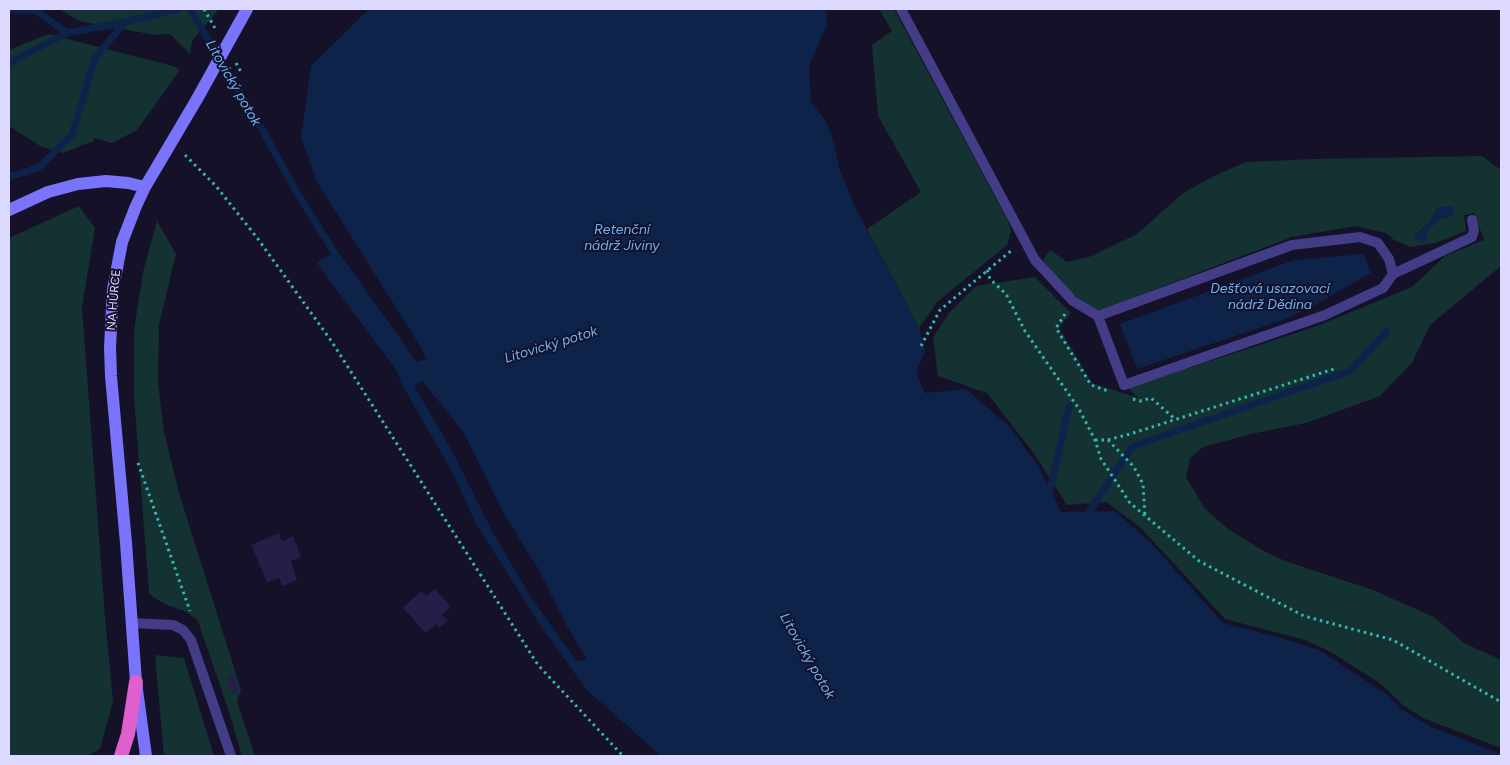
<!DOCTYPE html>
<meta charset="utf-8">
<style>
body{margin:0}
#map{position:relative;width:1510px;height:765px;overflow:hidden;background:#151128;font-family:Figtree,sans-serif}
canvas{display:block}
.frame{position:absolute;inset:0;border:10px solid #ded9fe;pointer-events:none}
</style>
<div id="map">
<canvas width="1510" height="765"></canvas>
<div class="frame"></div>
</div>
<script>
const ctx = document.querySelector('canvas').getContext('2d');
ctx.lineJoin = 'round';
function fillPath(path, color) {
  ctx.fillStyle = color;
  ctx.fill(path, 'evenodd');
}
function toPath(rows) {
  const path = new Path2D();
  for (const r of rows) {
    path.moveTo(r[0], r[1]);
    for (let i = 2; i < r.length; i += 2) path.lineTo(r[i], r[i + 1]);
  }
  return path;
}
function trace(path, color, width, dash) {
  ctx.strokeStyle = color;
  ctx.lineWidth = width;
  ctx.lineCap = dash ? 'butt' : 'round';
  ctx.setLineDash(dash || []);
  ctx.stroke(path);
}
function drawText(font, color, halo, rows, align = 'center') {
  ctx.font = font + ' Figtree,sans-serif';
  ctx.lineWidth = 4;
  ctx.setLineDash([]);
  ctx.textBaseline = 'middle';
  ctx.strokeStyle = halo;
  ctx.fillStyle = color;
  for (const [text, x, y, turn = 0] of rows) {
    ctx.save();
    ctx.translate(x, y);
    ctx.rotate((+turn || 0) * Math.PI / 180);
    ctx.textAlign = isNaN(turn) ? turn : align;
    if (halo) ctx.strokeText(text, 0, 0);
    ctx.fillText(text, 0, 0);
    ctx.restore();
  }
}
fillPath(toPath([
 [59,9,219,9,192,41,190,54,170,34,155,35,79,21],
 [879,9,894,9,1009,223,1011,232,1007,245,937,302,919,328,867,229,921,192,878,116,872,45,892,31],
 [48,34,173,66,180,70,137,130,112,143,94,138,93,141,63,153,42,147,9,126,9,50],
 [1482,156,1501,170,1501,266,1430,325,1412,363,1380,396,1306,423,1251,434,1203,447,1190,458,1186,477,1205,509,1228,529,1264,551,1285,561,1373,590,1434,617,1464,643,1501,660,1501,748,1425,719,1404,706,1381,684,1331,652,1305,640,1225,619,1140,527,1106,502,1067,505,1035,455,987,393,938,376,933,337,950,312,976,286,1035,277,1071,313,1059,328,1092,383,1138,398,1128,388,1317,326,1412,287,1445,256,1484,240,1474,213,1464,215,1466,231,1436,243,1410,247,1394,240,1386,233,1355,226,1292,237,1098,311,1081,300,1064,286,1043,260,1050,250,1067,262,1092,256,1137,234,1183,193,1216,175,1246,162,1313,159],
 [1438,207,1454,215,1441,218,1429,229,1414,236,1429,223],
 [79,206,95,228,82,307,105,617,113,701,100,749,86,756,9,756,9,238],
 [157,221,176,254,159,325,158,384,164,432,179,493,241,690,237,701,255,756,242,756,230,715,198,621,187,612,167,605,153,597,149,593,134,397,134,331,143,272],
 [155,655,184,658,214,756,164,756]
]), '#143232');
fillPath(toPath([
 [369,9,826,9,827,24,809,66,811,103,825,119,834,142,839,168,855,207,919,328,925,351,916,373,925,393,966,389,1011,428,1038,466,1061,512,1114,511,1149,541,1223,623,1274,636,1319,650,1389,696,1401,709,1431,727,1501,754,1501,756,661,756,587,690,542,628,475,522,453,473,401,383,397,371,317,263,337,250,417,362,426,359,422,349,317,182,301,138,311,66],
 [422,381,463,431,504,514,539,570,568,628,587,660,577,661,532,599,492,531,451,449,414,386],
 [1453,206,1454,215,1441,218,1429,229,1424,244,1414,237,1429,223,1438,207],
 [1364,254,1371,273,1313,306,1280,321,1137,369,1120,324,1294,260]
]), '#0e234a');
trace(toPath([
 [190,9,263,131,296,191,339,260],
 [9,10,35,10,67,33],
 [9,63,67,33,125,22,179,9],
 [9,177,38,168,72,135,95,58,125,22],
 [1048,499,1069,406],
 [1084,519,1133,446,1350,371,1387,331]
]), '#0e234a', 7);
fillPath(toPath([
 [279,533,282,541,293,536,301,557,291,561,297,580,282,586,279,578,267,582,251,545],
 [435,589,451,607,442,615,448,621,439,628,436,624,426,633,403,608,421,591,426,596],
 [233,675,240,690,234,693,227,679]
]), '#271d49');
trace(toPath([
 [204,9,216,30],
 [236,63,241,72],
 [185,155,216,186,258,239,332,342,538,665,623,756],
 [987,270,990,279,1006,294,1025,331,1079,409,1095,440,1101,459,1130,503,1199,561,1304,616,1393,640,1501,702],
 [1065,314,1056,328,1091,385,1108,391],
 [921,346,940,310,1012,250],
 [1133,399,1140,401,1151,398,1175,419],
 [1095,440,1107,440,1130,434,1337,368],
 [1108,440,1134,467,1143,484,1145,516],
 [138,463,190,611]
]), '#34b7b3', 3, [2.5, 4]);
trace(toPath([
 [901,9,1035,260,1073,301,1098,316,1124,385,1325,315,1383,288,1393,274,1472,237,1474,230,1472,220],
 [1098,316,1292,245,1360,237,1378,243,1389,259,1393,274],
 [132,623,173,625,183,630,191,640,231,756]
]), '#423d86', 10);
trace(toPath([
 [9,210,48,192,78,184,106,181,128,183,145,187],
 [146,756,136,682,126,543,111,376,110,347,113,289,122,242,136,206,145,187,197,99]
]), '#7a73fb', 12);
trace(toPath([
 [121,756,128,734,136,682]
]), '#e05ece', 14);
trace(toPath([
 [197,99,247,9]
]), '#7a73fb', 12);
drawText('12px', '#ded9fe', '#151128', [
 ["NA HŮRCE",114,300,-85]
]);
drawText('italic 14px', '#6ab4fb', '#151128', [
 ["Litovický potok",233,83,60],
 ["Retenční",622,230],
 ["nádrž Jiviny",622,246],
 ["Dešťová usazovací",1270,289],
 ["nádrž Dědina",1270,305],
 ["Litovický potok",551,345,-17],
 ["Litovický potok",807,656,60]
]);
</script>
